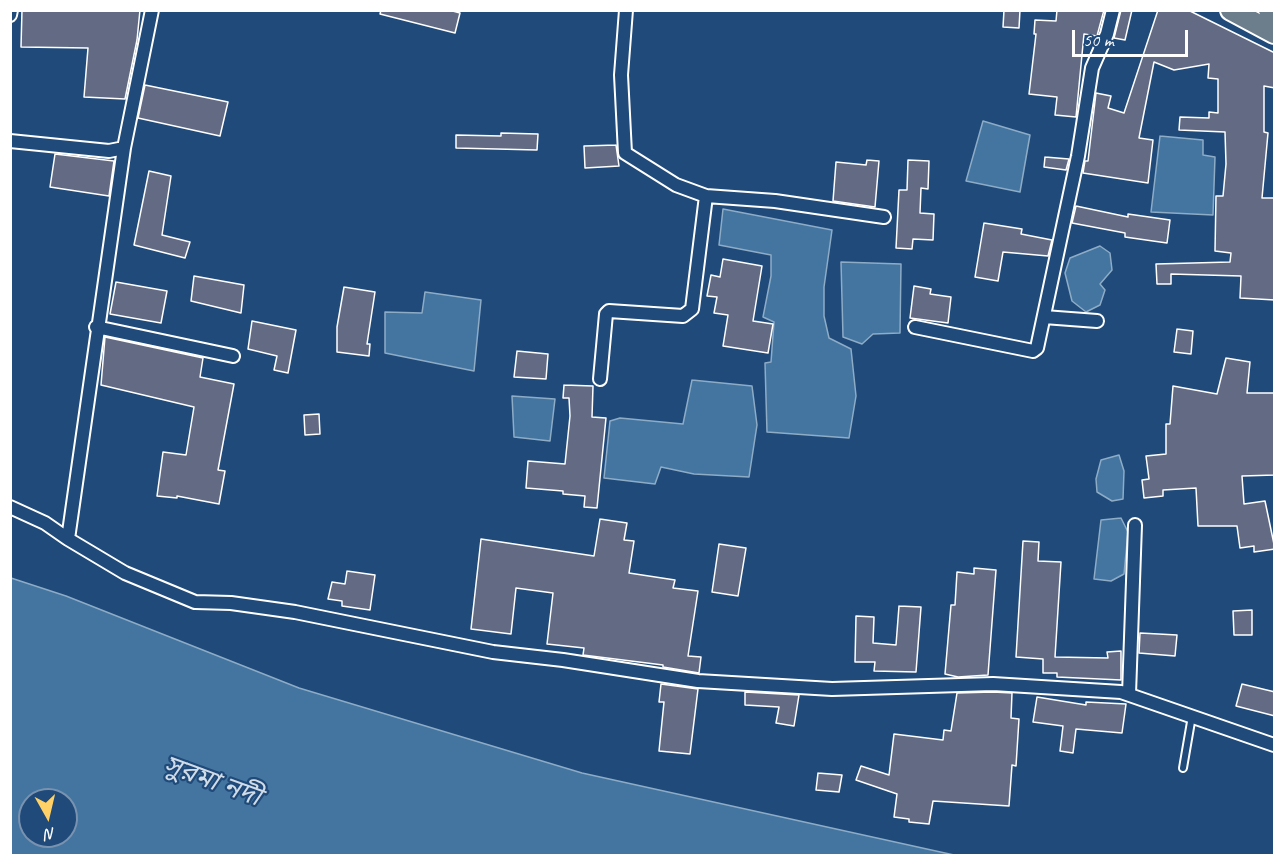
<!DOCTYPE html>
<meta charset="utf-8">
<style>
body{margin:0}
#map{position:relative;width:1285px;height:866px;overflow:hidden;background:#1f4a7a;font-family:Caveat,sans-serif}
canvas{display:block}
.frame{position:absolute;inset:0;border:12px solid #fff;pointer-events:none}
.north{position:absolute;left:18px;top:788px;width:60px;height:60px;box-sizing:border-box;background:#1f4a7a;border:2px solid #7992af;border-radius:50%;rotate:172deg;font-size:16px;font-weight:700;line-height:24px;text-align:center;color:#fff}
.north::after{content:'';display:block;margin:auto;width:21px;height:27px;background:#ffd166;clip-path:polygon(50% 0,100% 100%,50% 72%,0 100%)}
.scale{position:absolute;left:1072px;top:30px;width:116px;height:27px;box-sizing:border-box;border:3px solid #fff;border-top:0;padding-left:8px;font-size:18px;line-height:21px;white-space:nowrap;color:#fff;-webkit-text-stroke:4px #1f4a7a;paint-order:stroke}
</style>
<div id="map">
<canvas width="1285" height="866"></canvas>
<div class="frame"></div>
<div class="north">N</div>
<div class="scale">50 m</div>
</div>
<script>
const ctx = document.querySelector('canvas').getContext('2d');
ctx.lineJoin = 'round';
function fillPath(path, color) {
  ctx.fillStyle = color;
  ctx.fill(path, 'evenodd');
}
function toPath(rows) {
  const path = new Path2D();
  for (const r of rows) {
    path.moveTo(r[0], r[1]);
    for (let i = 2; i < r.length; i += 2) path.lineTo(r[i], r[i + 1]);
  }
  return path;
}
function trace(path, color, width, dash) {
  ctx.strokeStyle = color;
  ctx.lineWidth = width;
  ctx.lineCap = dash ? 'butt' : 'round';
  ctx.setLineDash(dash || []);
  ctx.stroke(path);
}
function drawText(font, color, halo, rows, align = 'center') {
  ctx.font = font + ' Caveat,"Noto Sans Bengali",sans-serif';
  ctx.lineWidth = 4.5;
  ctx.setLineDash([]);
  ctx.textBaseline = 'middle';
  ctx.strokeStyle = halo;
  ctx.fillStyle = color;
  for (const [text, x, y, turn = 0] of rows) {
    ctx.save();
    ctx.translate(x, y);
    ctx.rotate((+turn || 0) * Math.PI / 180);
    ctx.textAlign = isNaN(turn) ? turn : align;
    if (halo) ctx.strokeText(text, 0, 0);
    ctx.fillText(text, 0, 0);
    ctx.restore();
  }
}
const water = toPath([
 [983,121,1030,135,1020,192,966,181,983,121],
 [1160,136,1203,140,1203,155,1215,157,1213,215,1151,212,1160,136],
 [723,209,832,230,824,287,824,316,829,338,851,349,856,396,849,438,767,432,765,363,771,362,774,322,763,317,771,276,771,255,719,245,723,209],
 [1100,246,1110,253,1112,270,1100,284,1105,290,1100,305,1086,312,1072,301,1065,273,1070,258,1100,246],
 [841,262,901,264,900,333,873,334,862,344,843,337,841,262],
 [425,292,481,300,474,371,385,353,385,312,422,313,425,292],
 [692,380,752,386,757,425,749,477,694,474,661,467,655,484,604,478,610,421,620,418,683,424,692,380],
 [512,396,555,399,550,441,514,437,512,396],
 [1119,455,1124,471,1123,499,1112,501,1097,492,1096,479,1101,460,1119,455],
 [1121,518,1128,532,1124,574,1111,581,1094,579,1101,520,1121,518],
 [11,578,66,596,299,688,582,773,954,855,11,855,11,578],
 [30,800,66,800,66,836,30,836,30,800]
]);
fillPath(water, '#4375a0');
trace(water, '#8eacc6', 1.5);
const building = toPath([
 [22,10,140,10,137,40,125,99,84,97,88,48,21,47,22,10],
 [381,10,449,10,460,13,455,33,380,14,381,10],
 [1004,10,1020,10,1019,28,1003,27,1004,10],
 [1057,10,1104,10,1097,36,1084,34,1076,117,1055,115,1057,97,1029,94,1036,34,1034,34,1035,20,1056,21,1057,10],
 [1121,10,1132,10,1125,40,1114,38,1121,10],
 [1158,10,1188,10,1275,53,1275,88,1264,86,1264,132,1268,133,1262,198,1275,198,1275,300,1240,298,1241,276,1171,274,1171,284,1157,284,1156,264,1230,262,1231,253,1215,251,1216,196,1223,196,1226,164,1225,132,1179,130,1180,117,1209,118,1209,112,1218,113,1218,79,1208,78,1209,64,1174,70,1154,62,1139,138,1153,140,1148,183,1083,173,1085,161,1088,161,1096,93,1111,96,1108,108,1124,113,1158,10],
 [145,85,228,102,220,136,138,118,145,85],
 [501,133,538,134,537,150,456,148,456,135,501,136,501,133],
 [616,145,619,166,585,168,584,146,616,145],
 [55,154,114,161,109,196,50,187,55,154],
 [1045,157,1069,159,1066,170,1044,167,1045,157],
 [867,160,879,161,875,207,833,201,836,162,866,165,867,160],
 [908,160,929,161,928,189,921,188,920,213,934,214,933,240,913,239,912,249,896,248,899,190,907,190,908,160],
 [149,171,171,176,162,235,190,242,185,258,134,245,149,171],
 [1076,206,1128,217,1128,214,1170,220,1167,243,1125,237,1125,233,1072,223,1076,206],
 [984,223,1022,229,1021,234,1052,240,1048,256,1003,252,998,281,975,277,984,223],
 [723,259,762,266,753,321,773,324,768,353,723,346,728,315,714,313,717,297,707,296,711,275,720,277,723,259],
 [194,276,244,285,241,313,191,301,194,276],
 [116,282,167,291,161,323,110,314,116,282],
 [914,286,931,289,930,294,951,297,948,323,910,318,914,286],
 [344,287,375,292,367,344,370,344,369,356,337,352,337,327,344,287],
 [252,321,296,330,288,373,274,370,277,356,248,349,252,321],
 [1177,329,1193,331,1191,354,1174,352,1177,329],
 [105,337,203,358,200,377,234,384,218,470,225,471,219,504,177,496,177,498,157,496,163,452,186,455,194,407,101,385,105,337],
 [517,351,548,354,546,379,514,377,517,351],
 [1226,358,1250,362,1247,393,1275,393,1275,475,1242,476,1244,504,1265,501,1275,549,1254,552,1254,546,1240,548,1237,526,1198,526,1196,488,1163,490,1163,496,1144,498,1142,480,1149,479,1146,456,1166,454,1166,424,1170,424,1173,386,1217,394,1226,358],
 [564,385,593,386,592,417,606,418,597,508,584,507,585,496,563,494,563,491,526,488,528,461,565,464,570,416,569,398,563,398,564,385],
 [319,414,320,434,305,435,304,415,319,414],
 [600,519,627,523,624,540,634,541,629,573,675,580,673,588,698,591,688,656,701,657,699,673,663,667,663,665,583,655,584,648,547,644,553,593,516,588,511,634,471,629,481,539,594,556,600,519],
 [1023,541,1039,542,1038,561,1061,562,1055,657,1108,658,1107,652,1121,651,1121,680,1057,677,1057,673,1043,673,1043,659,1016,657,1023,541],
 [719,544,746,548,738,596,712,592,719,544],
 [974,568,996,570,988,675,958,677,945,674,951,605,955,605,957,572,974,574,974,568],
 [347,571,375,575,370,610,342,606,342,601,328,599,332,582,345,584,347,571],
 [899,606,921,607,916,672,874,671,875,662,855,662,856,616,874,617,873,643,896,645,899,606],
 [1252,610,1252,635,1234,635,1233,611,1252,610],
 [1140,633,1177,635,1175,656,1139,653,1140,633],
 [661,684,698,689,690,754,659,751,664,702,659,702,661,684],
 [1242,684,1275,692,1275,716,1236,706,1242,684],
 [745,692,799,695,794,726,776,723,779,707,745,705,745,692],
 [993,692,1012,693,1011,718,1019,719,1016,766,1012,765,1009,806,933,801,929,824,909,822,909,819,894,817,897,794,856,780,861,766,889,775,894,734,943,740,944,730,951,731,957,693,993,692],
 [1037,697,1086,705,1086,702,1126,704,1122,733,1076,729,1073,753,1060,751,1063,726,1033,722,1037,697],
 [818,773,842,775,839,792,816,790,818,773]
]);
fillPath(building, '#636b84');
trace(building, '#fff', 1.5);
const service = toPath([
 [1183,768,1192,716]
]);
const minor = toPath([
 [626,10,621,75,625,153,676,185,706,196,775,201,884,217],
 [10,15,11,10],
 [10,141,109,151,124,148,152,10],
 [124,148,68,539,125,573,195,602,231,603,295,612,493,652,563,660,698,681,832,689,993,684,1121,692,1274,745],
 [1044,317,1097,321],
 [96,327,233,356],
 [915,327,1033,351,1037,348,1078,156,1092,68,1107,34,1113,10],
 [600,379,606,314,609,311,683,316,692,309,706,196],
 [10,507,45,523,68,539],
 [1129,694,1135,525]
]);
const primary = toPath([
 [1231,10,1274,33],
 [1269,10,1274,13]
]);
trace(service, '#fff', 10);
trace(minor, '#fff', 16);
trace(primary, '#fff', 24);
trace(service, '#1f4a7a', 6);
trace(minor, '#1f4a7a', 12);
trace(primary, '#6c7d8b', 20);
drawText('italic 27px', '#d0dce7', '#1f4a7a', [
 ["সুরমা নদী",212,782,20]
]);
</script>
